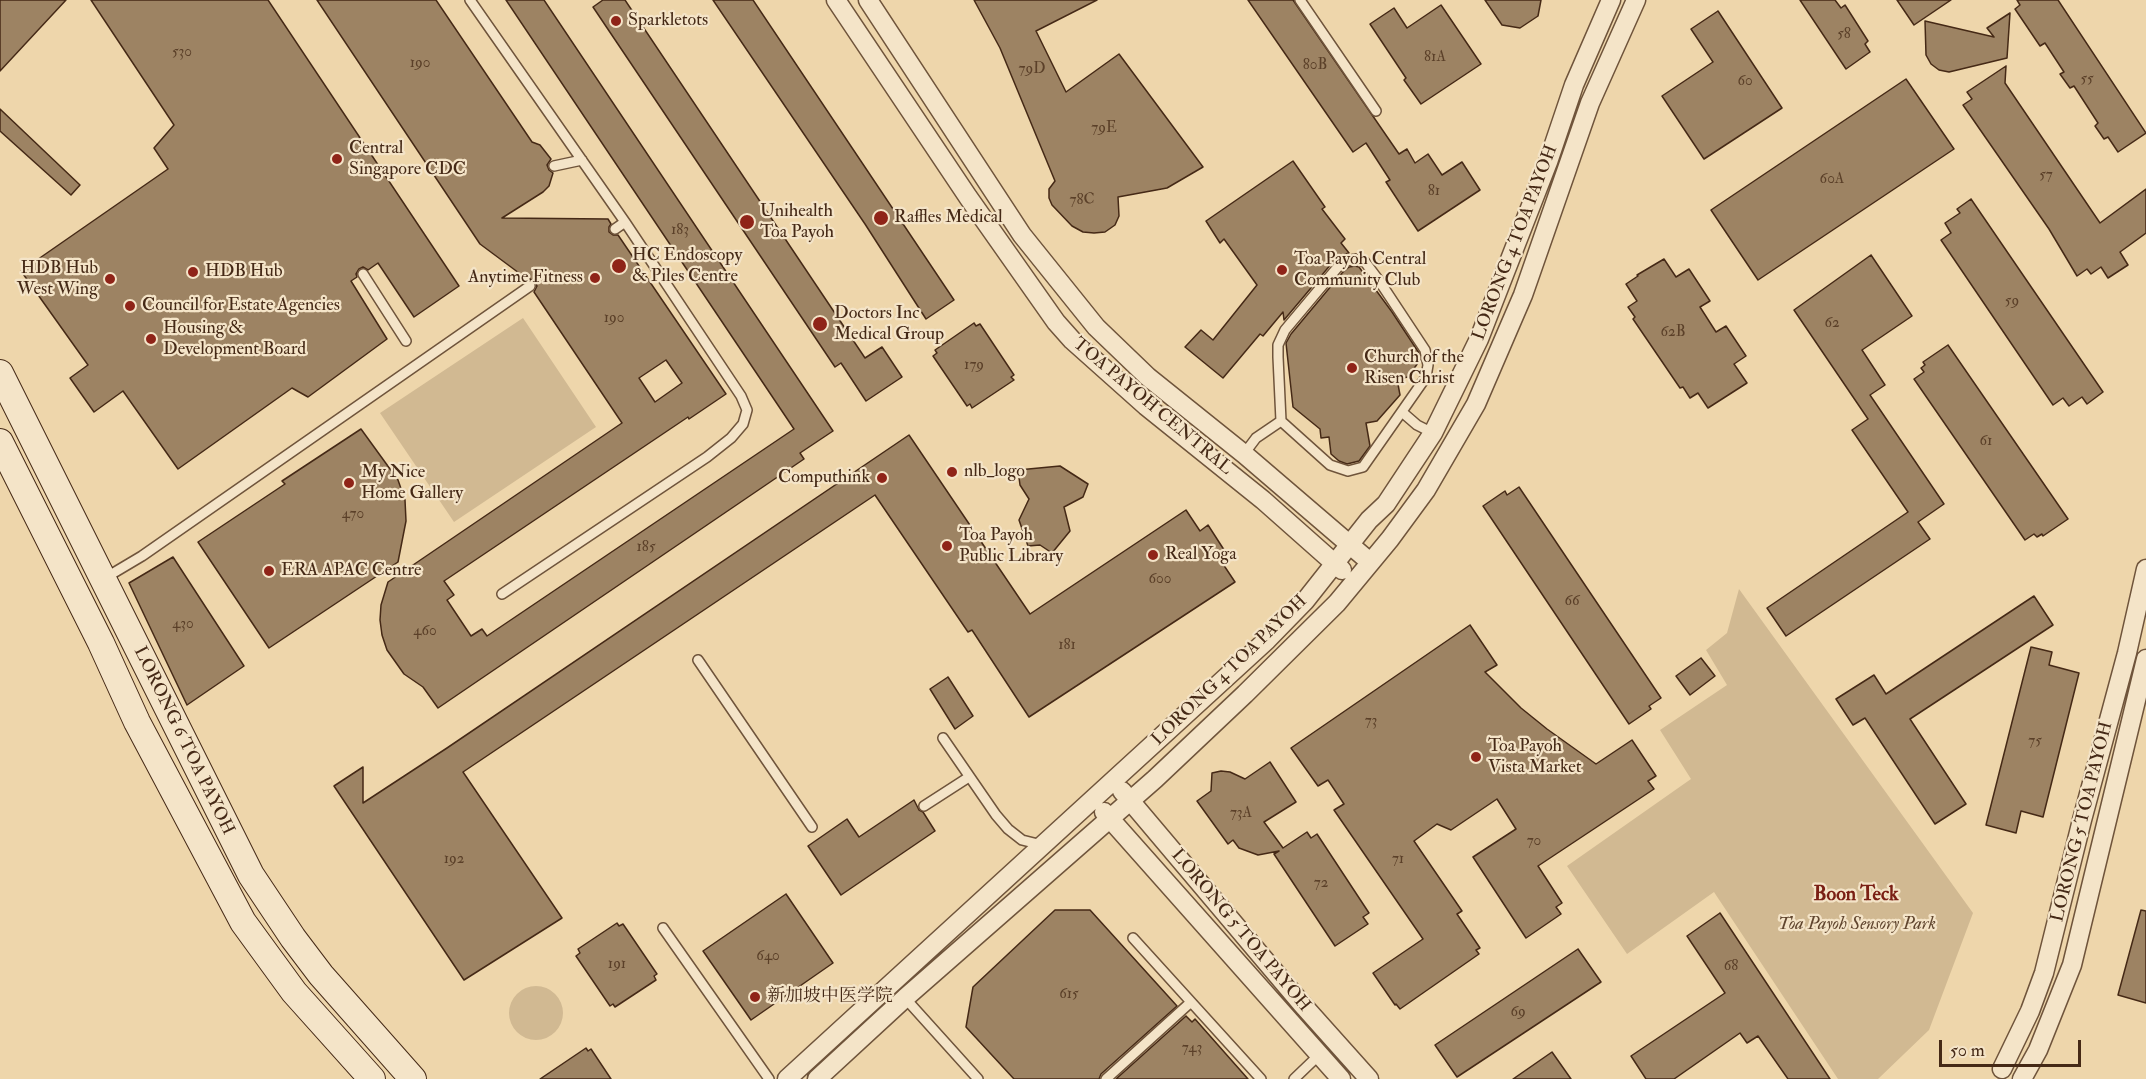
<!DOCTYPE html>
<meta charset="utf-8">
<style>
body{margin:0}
#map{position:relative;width:2146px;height:1079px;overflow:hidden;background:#eed6ab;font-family:"IM FELL Double Pica",serif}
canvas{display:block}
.scale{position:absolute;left:1939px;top:1040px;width:142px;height:27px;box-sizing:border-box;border:3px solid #452916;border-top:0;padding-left:8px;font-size:18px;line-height:21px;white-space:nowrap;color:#452916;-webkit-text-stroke:4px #f4e4c8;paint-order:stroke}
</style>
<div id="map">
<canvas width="2146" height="1079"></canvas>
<div class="scale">50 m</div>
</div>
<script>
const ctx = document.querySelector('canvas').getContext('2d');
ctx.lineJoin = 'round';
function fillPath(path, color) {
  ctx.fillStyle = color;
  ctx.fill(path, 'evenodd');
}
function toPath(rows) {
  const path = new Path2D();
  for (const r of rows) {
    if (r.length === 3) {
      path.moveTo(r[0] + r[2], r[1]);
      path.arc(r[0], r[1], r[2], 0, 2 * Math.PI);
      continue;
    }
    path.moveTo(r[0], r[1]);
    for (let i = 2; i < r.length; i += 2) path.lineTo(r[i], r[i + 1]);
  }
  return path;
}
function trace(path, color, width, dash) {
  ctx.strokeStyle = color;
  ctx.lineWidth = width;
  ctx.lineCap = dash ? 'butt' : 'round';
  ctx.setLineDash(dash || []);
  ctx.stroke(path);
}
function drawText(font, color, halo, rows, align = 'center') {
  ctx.font = font + ' "IM FELL Double Pica","Noto Serif SC",serif';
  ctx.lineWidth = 4.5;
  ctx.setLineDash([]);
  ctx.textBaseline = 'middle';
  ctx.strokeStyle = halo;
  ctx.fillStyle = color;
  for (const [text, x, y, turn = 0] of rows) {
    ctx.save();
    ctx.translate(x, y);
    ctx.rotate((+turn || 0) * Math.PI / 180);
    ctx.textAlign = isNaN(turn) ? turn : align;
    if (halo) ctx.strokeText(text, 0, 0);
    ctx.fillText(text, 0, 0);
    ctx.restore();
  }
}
fillPath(toPath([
 [523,318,596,427,454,522,380,413],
 [1739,589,1973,913,1929,1030,1878,1079,1838,1079,1714,892,1627,954,1567,866,1691,779,1660,730,1727,685,1706,650,1727,633],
 [536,1013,27]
]), '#d1b992');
const building = toPath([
 [0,0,66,0,0,71,0,0],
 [91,0,268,0,459,286,414,317,378,263,368,270,363,267,359,269,356,274,357,277,351,281,387,339,308,397,292,388,178,469,123,391,94,412,70,378,88,365,21,271,168,169,154,148,174,125,91,0],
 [317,0,436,0,532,142,540,145,551,159,547,165,549,170,553,173,549,186,543,192,502,218,608,219,611,224,609,227,609,232,613,235,618,235,726,394,689,419,688,417,444,581,454,595,447,600,471,636,482,629,487,636,794,429,506,0,544,0,833,431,800,453,804,459,438,708,423,687,404,674,387,650,382,635,380,620,381,605,388,582,622,423,534,292,537,286,535,282,530,279,526,280,523,276,480,244,317,0],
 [666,360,682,383,655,402,639,378,666,360],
 [603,0,625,0,865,358,882,347,902,377,866,401,841,363,835,367,593,7,603,0],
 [713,0,753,0,954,300,926,319,865,224,713,0],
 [974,0,1097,0,1036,31,1066,92,1119,54,1203,167,1167,188,1118,197,1119,216,1115,225,1105,232,1094,233,1083,232,1072,226,1052,205,1049,198,1049,189,1055,181,1000,48,974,0],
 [1248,0,1293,0,1399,154,1407,149,1415,163,1428,154,1442,175,1462,162,1480,190,1418,231,1386,182,1390,180,1366,143,1353,152,1248,0],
 [1485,0,1541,0,1538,16,1520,28,1502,25,1485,0],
 [1800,0,1835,0,1841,8,1845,5,1868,41,1865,44,1870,52,1846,69,1800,0],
 [1897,0,1951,0,1914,25,1897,0],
 [2017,0,2058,0,2146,133,2118,152,2108,137,2104,139,2095,126,2098,123,2074,86,2070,88,2060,74,2064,72,2045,43,2040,46,2015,9,2020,5,2017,0],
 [1441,5,1481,64,1421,104,1404,80,1406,78,1370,24,1394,8,1407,28,1441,5],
 [1718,11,1782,108,1704,159,1662,96,1713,62,1691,29,1718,11],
 [2010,13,2007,58,1949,72,1939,70,1931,64,1926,55,1925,21,1994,37,1987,28,2010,13],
 [2006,66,2005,83,2100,223,2146,189,2146,233,2120,252,2128,265,2108,278,2101,267,2091,274,2087,269,2077,276,2049,229,1963,105,1972,99,1967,92,2006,66],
 [1906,79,1954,149,1758,280,1711,210,1906,79],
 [0,109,80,185,71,195,0,131,0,109],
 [1293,161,1325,207,1322,209,1345,239,1341,243,1349,253,1342,255,1332,263,1284,320,1283,312,1263,336,1260,334,1223,378,1185,347,1201,330,1213,340,1257,285,1224,239,1220,243,1206,221,1293,161],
 [1971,199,2103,392,2087,404,2082,397,2069,406,2063,398,2053,405,1941,240,1951,233,1945,223,1960,213,1957,209,1971,199],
 [1871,255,1912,316,1862,350,1885,385,1870,395,1944,504,1918,522,1930,539,1786,636,1767,608,1908,512,1852,430,1868,419,1794,310,1871,255],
 [1664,259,1676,277,1689,269,1710,301,1700,307,1716,332,1726,326,1746,356,1734,364,1747,383,1708,408,1698,393,1690,398,1683,387,1680,388,1633,319,1635,317,1628,307,1637,301,1626,284,1638,276,1637,275,1664,259],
 [1355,266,1359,267,1392,312,1419,353,1420,360,1408,377,1397,379,1400,395,1377,421,1366,423,1370,446,1359,461,1347,464,1339,461,1331,454,1329,437,1321,438,1320,429,1293,407,1286,343,1291,334,1342,273,1349,267,1355,266],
 [974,323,976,326,980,324,1014,375,1011,377,1014,380,972,408,970,404,967,406,933,356,937,353,935,350,974,323],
 [1948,345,2068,519,2043,536,2042,534,2037,537,2034,534,2025,540,1914,379,1924,372,1921,368,1925,365,1923,362,1948,345],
 [361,429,398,480,405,500,406,521,398,562,269,648,198,542,285,484,282,481,361,429],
 [909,435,1030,614,1186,510,1200,531,1208,525,1228,556,1221,561,1235,582,1029,717,972,630,968,632,875,495,463,772,562,918,464,980,334,786,363,767,363,803,447,748,909,435],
 [1060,466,1088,484,1083,497,1064,507,1070,531,1052,553,1040,545,1028,546,1019,520,1029,499,1020,485,1018,470,1060,466],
 [1519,487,1661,698,1649,706,1651,709,1629,724,1483,506,1505,491,1507,495,1519,487],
 [173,557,244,666,187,705,129,583,173,557],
 [2034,596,2053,625,1910,719,1966,804,1935,824,1865,718,1853,725,1836,699,1874,675,1886,694,2034,596],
 [1470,625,1497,665,1485,672,1521,708,1547,729,1596,764,1632,740,1656,776,1648,781,1654,789,1538,866,1562,903,1556,907,1561,914,1526,938,1473,857,1516,829,1497,799,1451,830,1437,824,1414,841,1462,911,1457,914,1480,948,1476,950,1479,954,1400,1009,1396,1004,1395,1005,1373,973,1423,939,1334,810,1344,804,1328,780,1318,786,1291,748,1470,625],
 [2031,647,2052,652,2049,665,2079,673,2043,817,2021,811,2016,833,1986,825,2031,647],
 [1701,658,1715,676,1690,695,1676,676,1701,658],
 [948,677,973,716,955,729,930,689,948,677],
 [1270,762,1296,802,1264,822,1283,848,1307,832,1311,838,1317,834,1369,913,1363,917,1368,924,1335,946,1274,854,1279,851,1258,855,1239,848,1233,840,1228,844,1197,801,1211,791,1212,773,1221,771,1230,772,1245,779,1270,762],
 [914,800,919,810,923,812,935,831,841,895,808,846,847,819,859,837,914,800],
 [786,894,833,963,751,1020,703,951,786,894],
 [1055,910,1090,910,1177,1006,1101,1074,1099,1079,1014,1079,966,1027,973,987,1055,910],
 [2141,910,2146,911,2146,1003,2118,995,2141,910],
 [1720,913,1830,1079,1788,1079,1758,1036,1747,1043,1740,1033,1674,1079,1646,1079,1631,1056,1725,993,1687,936,1720,913],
 [617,923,619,926,623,924,657,974,654,976,656,980,615,1007,613,1004,610,1006,576,956,580,953,578,949,617,923],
 [1578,949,1601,982,1457,1077,1435,1045,1578,949],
 [1186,1016,1192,1022,1195,1019,1248,1079,1116,1079,1186,1016],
 [586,1048,588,1051,591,1049,611,1079,540,1079,586,1048],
 [1552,1052,1571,1079,1513,1079,1552,1052]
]);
fillPath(building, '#9d8363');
trace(building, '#452916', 1.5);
const lane = toPath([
 [470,0,625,222,741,396,747,410,743,424,731,438,707,457,502,594],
 [1300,0,1376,111],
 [554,166,582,160],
 [615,229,625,222],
 [1355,259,1365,262,1380,282,1425,350,1428,365,1426,377,1363,467,1348,471,1330,465,1281,421,1278,357,1278,345,1285,330,1337,268,1346,261,1355,259],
 [363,274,406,341],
 [1402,412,1417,425,1433,433],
 [1244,454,1256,438,1281,421],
 [105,578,142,556,530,286],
 [698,660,812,827],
 [943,738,996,815,1008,829,1022,840,1042,845],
 [924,806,969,777],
 [663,928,769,1079],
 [1133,938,1261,1079],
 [905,998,978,1079],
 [1106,1079,1191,1002],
 [1294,1079,1319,1055]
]);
const street = toPath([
 [836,0,968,197,1056,322,1072,340,1146,406,1263,500,1342,570],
 [868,0,1022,235,1096,327,1148,377,1244,454,1370,562],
 [1122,791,1301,1003,1369,1079],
 [1104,812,1341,1079],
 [2002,1069,2030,1011,2044,973,2082,820,2127,653,2146,569],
 [787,1079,1267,640,1305,601,1369,520,1386,504,1433,433,1479,339,1548,162,1574,85,1611,0],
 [817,1079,905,998,1155,779,1245,694,1337,603,1390,539,1426,490,1476,404,1523,295,1590,103,1636,0],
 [2022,1079,2038,1050,2072,965,2146,659]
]);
const secondary = toPath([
 [0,373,251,875,293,938,321,975,413,1079],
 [0,442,101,643,137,722,243,922,294,992,372,1079]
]);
trace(lane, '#6f543b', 12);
trace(street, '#6f543b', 21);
trace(secondary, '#452916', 28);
trace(lane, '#f4e4c8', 9);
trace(street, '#f4e4c8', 18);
trace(secondary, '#f4e4c8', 26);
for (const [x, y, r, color] of [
 [616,21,6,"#8f2418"],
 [337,159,6,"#8f2418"],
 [881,218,8,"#8f2418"],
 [747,222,8,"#8f2418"],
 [619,266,8,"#8f2418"],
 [1282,270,6,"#8f2418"],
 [193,272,6,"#8f2418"],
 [595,278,6,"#8f2418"],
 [110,279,6,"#8f2418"],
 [130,306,6,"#8f2418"],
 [820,324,8,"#8f2418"],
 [151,339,6,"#8f2418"],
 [1352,368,6,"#8f2418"],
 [952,472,6,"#8f2418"],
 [882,478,6,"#8f2418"],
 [349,483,6,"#8f2418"],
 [947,546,6,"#8f2418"],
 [1153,555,6,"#8f2418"],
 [269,571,6,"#8f2418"],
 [1476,757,6,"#8f2418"],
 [755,997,6,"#8f2418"]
]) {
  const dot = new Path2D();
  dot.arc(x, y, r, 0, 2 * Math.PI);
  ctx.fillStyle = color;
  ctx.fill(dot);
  trace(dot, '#f4e4c8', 2);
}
drawText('15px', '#5b4029', null, [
 ["58",1844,35],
 ["530",182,53],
 ["81A",1435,58],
 ["190",420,64],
 ["80B",1315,66],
 ["79D",1032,70],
 ["55",2087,80],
 ["60",1745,82],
 ["79E",1104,129],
 ["57",2046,176],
 ["60A",1832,180],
 ["81",1434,192],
 ["78C",1082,201],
 ["183",680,231],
 ["59",2012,302],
 ["190",614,319],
 ["62",1832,324],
 ["62B",1673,333],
 ["179",974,366],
 ["61",1986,442],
 ["470",353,515],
 ["185",646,548],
 ["600",1160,580],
 ["66",1572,602],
 ["430",183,625],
 ["460",425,632],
 ["181",1067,646],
 ["73",1371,722],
 ["75",2035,742],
 ["73A",1241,814],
 ["70",1534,842],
 ["192",454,860],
 ["71",1398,860],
 ["72",1321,884],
 ["640",768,957],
 ["191",617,965],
 ["68",1731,967],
 ["615",1069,995],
 ["69",1518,1013],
 ["743",1192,1049]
]);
drawText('18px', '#452916', '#f4e4c8', [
 ["Sparkletots",628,21],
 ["Central",349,149],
 ["Singapore CDC",349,170],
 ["Unihealth",760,212],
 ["Toa Payoh",760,233],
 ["Raffles Medical",894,218],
 ["HC Endoscopy",632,256],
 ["& Piles Centre",632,277],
 ["Toa Payoh Central",1294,260],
 ["Community Club",1294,281],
 ["HDB Hub",98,269,"right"],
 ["West Wing",98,290,"right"],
 ["HDB Hub",205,272],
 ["Anytime Fitness",583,278,"right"],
 ["Council for Estate Agencies",142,306],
 ["Doctors Inc",834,314],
 ["Medical Group",834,335],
 ["Housing &",163,329],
 ["Development Board",163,350],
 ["Church of the",1364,358],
 ["Risen Christ",1364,379],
 ["nlb_logo",964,472],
 ["My Nice",361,473],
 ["Home Gallery",361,494],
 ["Computhink",870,478,"right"],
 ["Toa Payoh",959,536],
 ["Public Library",959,557],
 ["Real Yoga",1165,555],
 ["ERA APAC Centre",281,571],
 ["Toa Payoh",1488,747],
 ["Vista Market",1488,768],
 ["新加坡中医学院",767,997]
], 'left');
drawText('18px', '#452916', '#f4e4c8', [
 ["LORONG 4 TOA PAYOH",1516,243,-69],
 ["TOA PAYOH CENTRAL",1152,407,40],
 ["LORONG 4 TOA PAYOH",1230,671,-44],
 ["LORONG 6 TOA PAYOH",183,741,64],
 ["LORONG 5 TOA PAYOH",2083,822,-76],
 ["LORONG 5 TOA PAYOH",1240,931,50]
]);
drawText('italic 18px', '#61462f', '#f4e4c8', [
 ["Toa Payoh Sensory Park",1857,925]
]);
drawText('bold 20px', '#7a1f14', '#f4e4c8', [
 ["Boon Teck",1856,896]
]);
</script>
